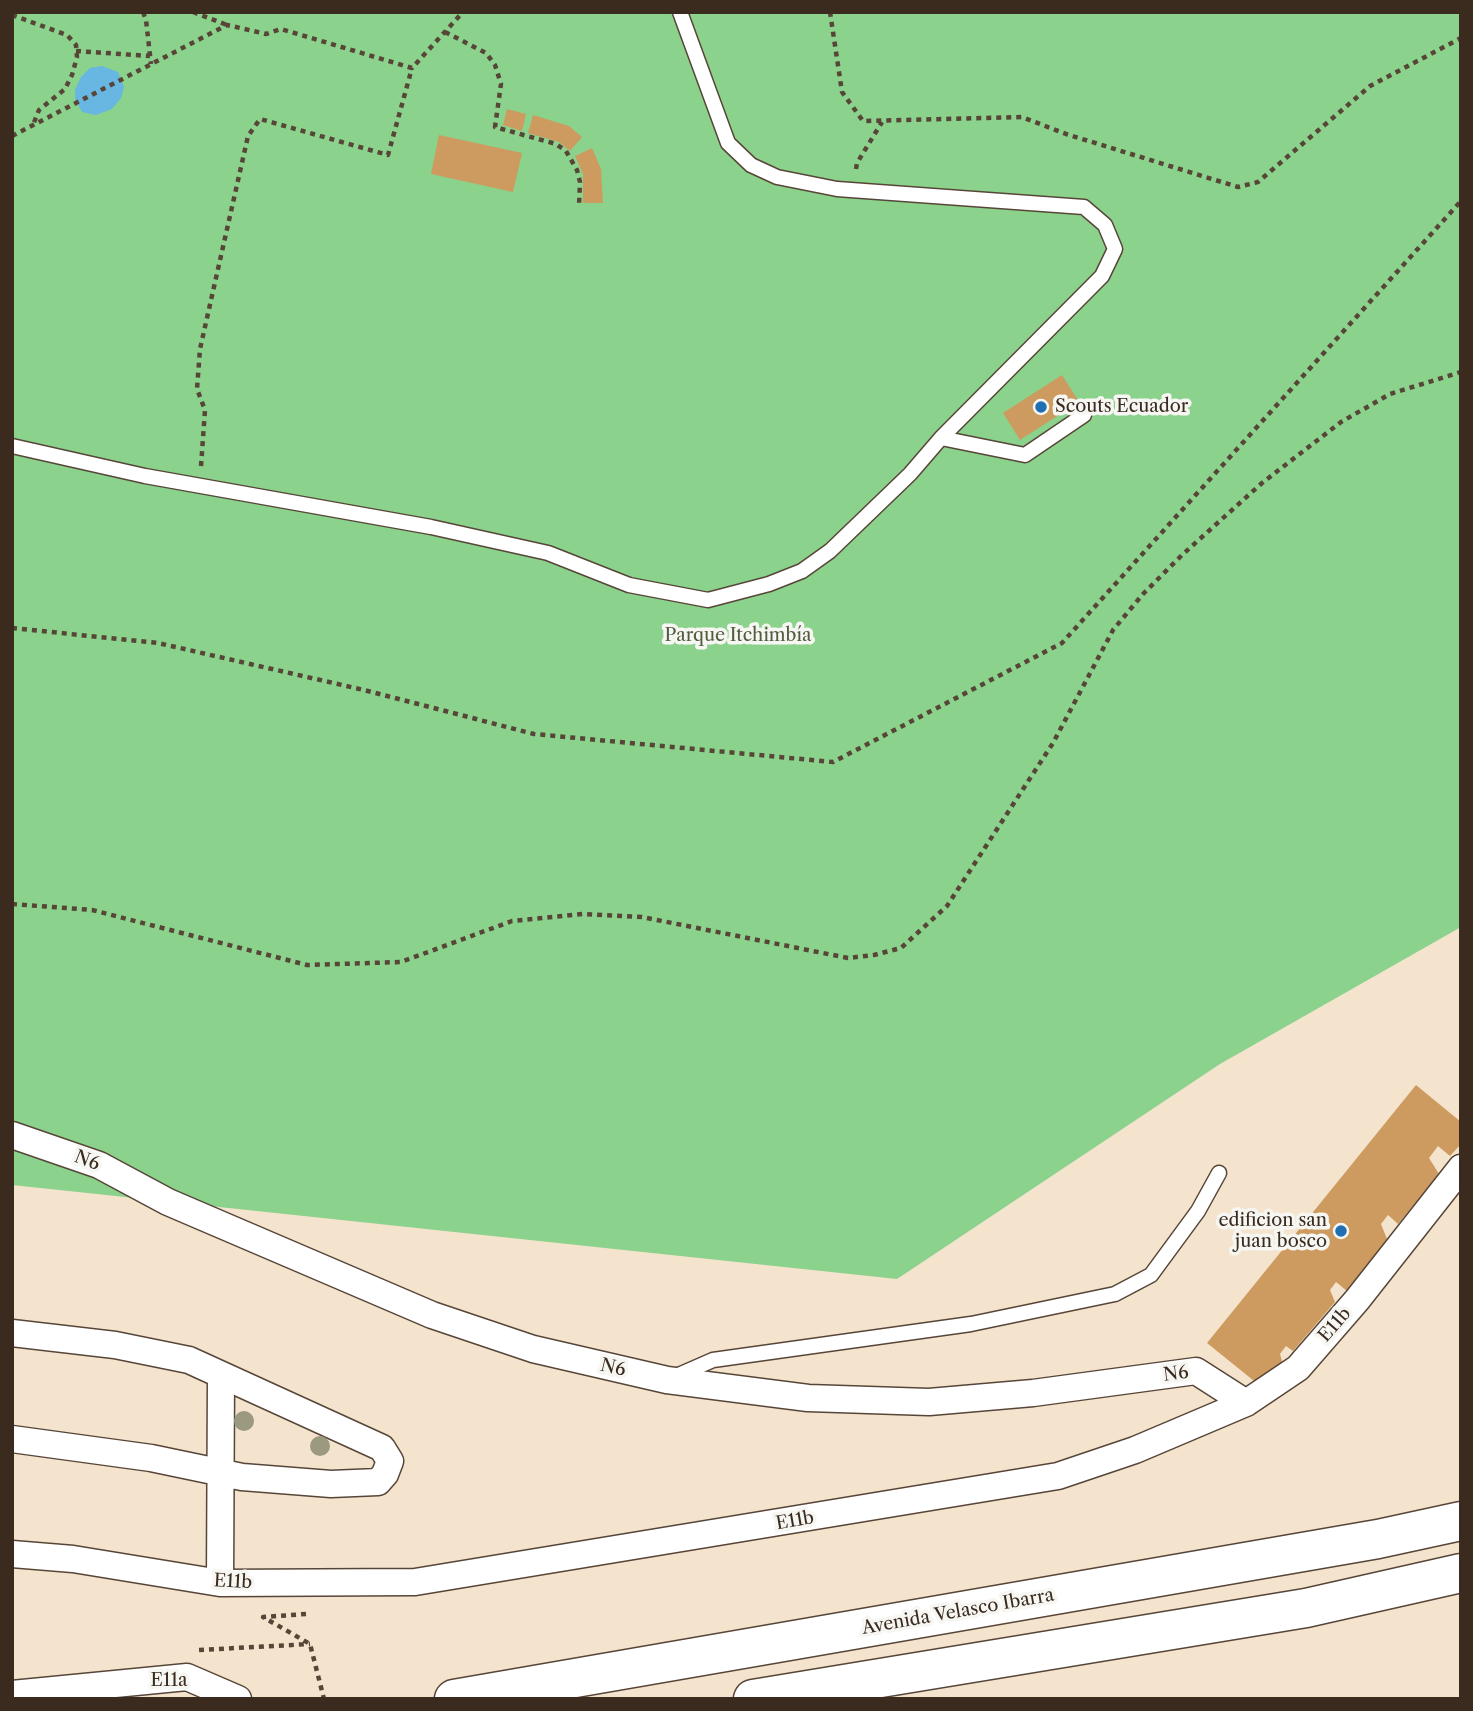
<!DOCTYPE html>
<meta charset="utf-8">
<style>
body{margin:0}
#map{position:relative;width:1473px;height:1711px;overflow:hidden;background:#f4e3cd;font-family:"Libre Caslon Text",serif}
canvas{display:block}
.frame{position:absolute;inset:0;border:14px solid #3b2a1e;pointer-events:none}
</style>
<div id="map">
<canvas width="1473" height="1711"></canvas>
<div class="frame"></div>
</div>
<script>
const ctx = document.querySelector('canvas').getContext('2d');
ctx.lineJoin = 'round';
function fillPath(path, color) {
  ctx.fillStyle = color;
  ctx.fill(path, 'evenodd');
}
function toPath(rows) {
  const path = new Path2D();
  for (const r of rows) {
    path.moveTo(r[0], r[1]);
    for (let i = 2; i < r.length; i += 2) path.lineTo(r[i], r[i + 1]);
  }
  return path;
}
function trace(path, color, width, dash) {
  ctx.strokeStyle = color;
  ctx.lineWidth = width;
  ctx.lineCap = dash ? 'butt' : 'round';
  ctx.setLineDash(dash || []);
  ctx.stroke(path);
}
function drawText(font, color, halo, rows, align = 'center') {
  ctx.font = font + ' "Libre Caslon Text",serif';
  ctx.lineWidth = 7;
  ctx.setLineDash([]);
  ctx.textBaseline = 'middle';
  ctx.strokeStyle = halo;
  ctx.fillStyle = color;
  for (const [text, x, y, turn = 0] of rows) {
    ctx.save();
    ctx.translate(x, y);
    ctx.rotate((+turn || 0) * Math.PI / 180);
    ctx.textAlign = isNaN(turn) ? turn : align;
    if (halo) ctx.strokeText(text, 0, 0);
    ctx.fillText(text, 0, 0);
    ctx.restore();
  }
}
fillPath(toPath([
 [12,12,1461,12,1461,927,1220,1064,897,1279,12,1185]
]), '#8bd28c');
fillPath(toPath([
 [102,66,118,72,124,87,121,98,112,109,96,115,82,112,75,99,75,90,81,77,90,68]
]), '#68b6e2');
fillPath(toPath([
 [507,109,526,114,522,131,503,125],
 [533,115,569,126,582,137,570,151,559,142,528,133],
 [439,135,522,153,513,192,431,174],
 [592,148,601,169,603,203,583,203,583,174,575,156],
 [1062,375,1079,402,1020,440,1003,413],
 [1416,1085,1461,1122,1461,1144,1450,1156,1438,1146,1429,1158,1439,1174,1398,1224,1388,1215,1381,1224,1387,1239,1347,1291,1336,1282,1330,1290,1335,1302,1293,1351,1286,1346,1280,1354,1283,1365,1264,1389,1207,1343]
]), '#cd9b5f');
const service = toPath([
 [941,438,1025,455,1084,415],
 [12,446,145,476,431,527,548,553,629,585,708,600,769,584,802,571,830,551,910,474,941,438,1102,276,1115,249,1105,225,1084,207,837,189,777,177,751,165,728,143,680,12],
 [674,1377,713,1360,971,1324,1115,1294,1151,1275,1198,1211,1219,1173]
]);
const minor = toPath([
 [12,1135,99,1165,168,1202,432,1315,533,1349,667,1380,808,1398,929,1402,1033,1393,1196,1371,1246,1403],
 [12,1333,115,1345,189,1360,382,1448,390,1461,385,1474,378,1482,331,1484,242,1477,151,1458,12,1439],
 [12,1554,73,1559,220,1583,415,1582,1058,1476,1135,1450,1246,1403,1298,1368,1357,1300,1461,1168],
 [220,1583,221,1376],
 [12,1694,187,1677,238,1699]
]);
const primary = toPath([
 [454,1699,1378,1539,1461,1521],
 [753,1699,1306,1608,1461,1573]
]);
trace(service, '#574638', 17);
trace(minor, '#574638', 29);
trace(primary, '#574638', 41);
trace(toPath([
 [143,12,146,20,151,64],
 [193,12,227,25],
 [830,12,842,92,863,121,1022,117,1066,134,1238,187,1258,182,1370,86,1461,38],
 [12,15,67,35,76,45,77,57,72,75,65,89,39,110,33,125],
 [445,32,486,53,495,65,501,84,495,127,556,144,566,151,577,170,580,182,579,206],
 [76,51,150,56],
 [12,136,227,25,266,34,281,29,412,68,463,12],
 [856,169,857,163,882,122],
 [201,466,205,410,197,389,200,349,248,136,260,119,388,155,412,68],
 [12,628,158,643,364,690,534,734,833,762,1062,643,1461,201],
 [12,904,92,910,307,965,401,962,512,921,583,914,642,917,848,958,874,955,901,948,947,906,1053,743,1113,630,1143,594,1182,555,1262,483,1341,422,1390,394,1461,372],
 [306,1614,263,1617,310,1644,324,1699],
 [199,1650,310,1644]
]), '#574638', 4.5, [5, 5]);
trace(service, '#fff', 14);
trace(minor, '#fff', 26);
trace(primary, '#fff', 38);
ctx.fillStyle = '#9b997f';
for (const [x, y] of [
 [244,1421],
 [320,1446]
]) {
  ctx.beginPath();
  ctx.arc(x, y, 10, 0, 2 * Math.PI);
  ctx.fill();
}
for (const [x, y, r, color] of [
 [1041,407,7,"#1f6fb2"],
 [1341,1231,7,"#1f6fb2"]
]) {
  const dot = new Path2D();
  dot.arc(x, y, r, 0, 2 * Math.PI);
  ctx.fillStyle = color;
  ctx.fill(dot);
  trace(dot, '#f6f6f2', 2.5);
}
drawText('18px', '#3b2a1e', '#f6f6f2', [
 ["Scouts Ecuador",1055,407],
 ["edificion san",1327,1221,"right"],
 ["juan bosco",1327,1242,"right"]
], 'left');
drawText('18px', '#535c3f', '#f6f6f2', [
 ["Parque Itchimbía",738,636]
]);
drawText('18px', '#3b2a1e', '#f6f6f2', [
 ["N6",87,1161,21],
 ["E11b",1335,1325,-49],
 ["N6",613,1368,13],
 ["N6",1176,1374,-7],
 ["E11b",795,1521,-10],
 ["E11b",233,1582,3],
 ["Avenida Velasco Ibarra",958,1612,-10],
 ["E11a",169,1681]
]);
</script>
